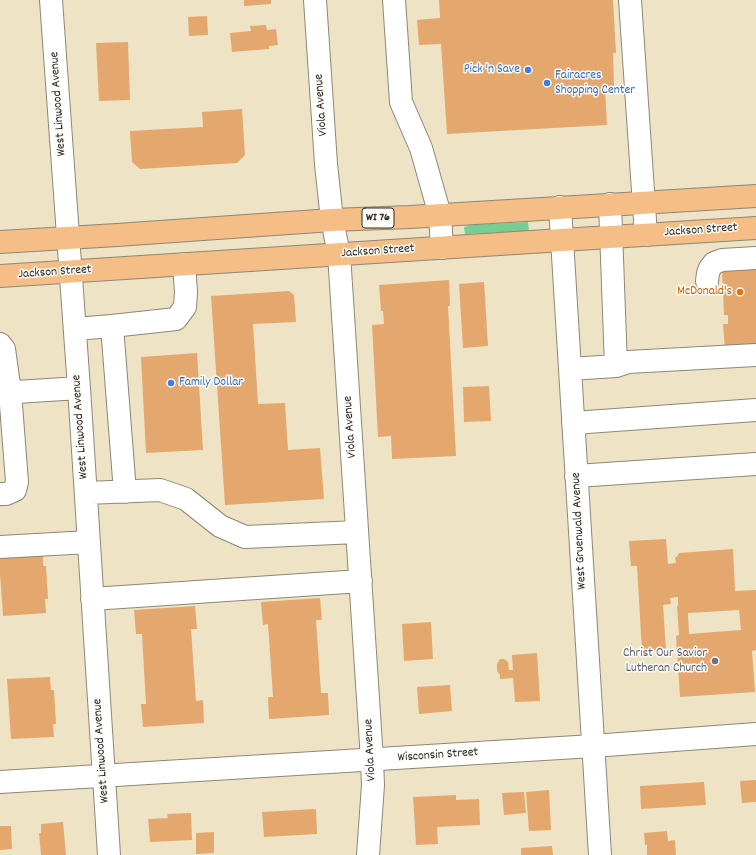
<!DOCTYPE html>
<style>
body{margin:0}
canvas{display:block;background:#eee3c5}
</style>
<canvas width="756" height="855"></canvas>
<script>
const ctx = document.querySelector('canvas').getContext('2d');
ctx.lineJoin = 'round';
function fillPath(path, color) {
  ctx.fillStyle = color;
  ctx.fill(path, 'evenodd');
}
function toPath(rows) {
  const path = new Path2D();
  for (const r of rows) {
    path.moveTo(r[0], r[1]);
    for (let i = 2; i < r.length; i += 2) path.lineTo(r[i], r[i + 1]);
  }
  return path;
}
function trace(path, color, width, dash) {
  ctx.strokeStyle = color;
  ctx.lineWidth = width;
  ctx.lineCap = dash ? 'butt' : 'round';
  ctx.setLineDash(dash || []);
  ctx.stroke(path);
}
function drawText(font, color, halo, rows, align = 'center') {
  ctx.font = font + ' Dekko,sans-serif';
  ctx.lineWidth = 3;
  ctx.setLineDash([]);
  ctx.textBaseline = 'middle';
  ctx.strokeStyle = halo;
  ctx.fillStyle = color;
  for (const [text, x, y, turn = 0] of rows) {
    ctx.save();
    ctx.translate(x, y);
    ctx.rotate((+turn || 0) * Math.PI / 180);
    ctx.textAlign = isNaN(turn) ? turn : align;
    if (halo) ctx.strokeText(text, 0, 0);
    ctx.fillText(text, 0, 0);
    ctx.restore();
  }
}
fillPath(toPath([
 [528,222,529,231,465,234,464,227,471,225]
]), '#77ce93');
fillPath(toPath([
 [244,0,271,0,271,4,244,6],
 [439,0,613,0,616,53,613,53,614,87,605,88,607,125,447,134,441,44,419,45,417,20,440,18],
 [207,16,208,35,189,36,188,17],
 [266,25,267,30,276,29,278,45,269,46,269,49,232,52,230,33,251,31,250,26],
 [128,42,130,100,99,101,96,43],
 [242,109,245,155,237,163,140,169,132,162,130,131,203,127,202,112],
 [756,267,756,348,725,350,723,324,728,324,728,315,724,315,722,269],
 [449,280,450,306,448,306,456,456,392,459,391,436,378,437,372,325,384,324,383,311,381,311,379,285],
 [484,282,488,346,463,348,459,284],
 [289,291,294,295,296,322,253,324,258,404,285,403,288,450,320,448,324,499,225,505,211,296],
 [197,353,203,450,146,453,141,357],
 [489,386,491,421,464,422,463,387],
 [666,539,668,564,676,563,675,557,677,557,679,553,733,549,735,591,756,590,756,650,752,651,755,692,680,697,676,636,679,635,677,606,678,606,678,597,670,598,671,604,663,605,666,649,642,651,637,566,631,566,629,541],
 [739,610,741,630,689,634,688,613],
 [43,554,43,566,46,566,48,599,45,599,46,613,3,616,0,574,0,556],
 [320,598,322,620,316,620,321,693,328,693,329,715,269,719,268,697,273,697,268,624,263,625,261,602],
 [195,606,197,629,191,629,196,701,203,700,204,723,143,727,141,704,146,704,142,634,136,634,134,610],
 [431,622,433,659,404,661,402,624],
 [537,653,540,701,515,702,513,678,500,679,500,675,497,671,497,664,500,659,504,659,508,662,509,670,513,670,512,655],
 [50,677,51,690,54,690,56,724,53,724,54,737,11,739,7,679],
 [450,685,452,711,419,714,417,687],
 [756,780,756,802,742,803,740,781],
 [704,782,706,805,641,809,640,786],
 [549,790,551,830,529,831,526,792],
 [524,792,526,813,504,815,502,793],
 [456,795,456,800,479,799,480,825,437,827,438,844,416,845,413,797],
 [316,809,317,834,264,837,262,812],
 [191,813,192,840,150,842,148,819,168,818,167,814],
 [63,822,66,855,41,855,39,833,41,833,41,824],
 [0,826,11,826,12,849,0,850],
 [667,831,668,841,675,840,676,855,647,855,647,845,645,845,644,833],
 [214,832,214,853,196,854,196,833],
 [552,846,553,855,521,855,521,848]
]), '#e4a86e');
const minor = toPath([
 [51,0,79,388,109,855],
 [315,0,326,164,332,220,339,254,372,760,373,785,368,855],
 [394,0,401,102,421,148,440,215,442,248],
 [630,0,646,235],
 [610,204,616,366],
 [560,207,600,855],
 [707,281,708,273,710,268,714,263,722,260,756,258],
 [112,326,176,319,185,307,186,292,184,264],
 [75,329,112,326,125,492],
 [0,344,4,349,10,392,17,482,15,490,6,494,0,494],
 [570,369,616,366,628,362,756,355],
 [0,393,79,388],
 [573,423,756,410],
 [576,476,756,464],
 [86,493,160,490,186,499,220,526,245,537,357,532],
 [0,547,89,542],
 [92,599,361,581],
 [0,782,593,746,756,734]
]);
const major = toPath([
 [0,242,117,235,332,220,410,217,756,196],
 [0,276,562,240,756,228]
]);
trace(minor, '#8c8778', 24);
trace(major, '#8c8778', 24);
trace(minor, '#fff', 22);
trace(major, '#f5be86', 22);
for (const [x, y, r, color] of [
 [528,70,4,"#3f7fe0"],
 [547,83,4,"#3f7fe0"],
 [740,292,4,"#e8710a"],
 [171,383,4,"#3f7fe0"],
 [715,661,4,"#6b7280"]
]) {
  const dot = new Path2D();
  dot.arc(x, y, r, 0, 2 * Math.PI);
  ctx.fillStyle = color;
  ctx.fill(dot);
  trace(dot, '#fdfcf7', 1.5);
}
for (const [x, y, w] of [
 [378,218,32]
]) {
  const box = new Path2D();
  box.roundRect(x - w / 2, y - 10, w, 20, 3);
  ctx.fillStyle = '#fdfcf7';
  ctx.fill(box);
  trace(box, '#2b2b2b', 1);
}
drawText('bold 12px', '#2b2b2b', null, [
 ["WI 76",378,218]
]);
drawText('13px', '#366cbe', '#fdfcf7', [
 ["Pick 'n Save",520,70,"right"],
 ["Fairacres",555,76],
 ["Shopping Center",555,91],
 ["Family Dollar",179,383]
], 'left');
drawText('13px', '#2b2b2b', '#fdfcf7', [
 ["West Linwood Avenue",59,104,-94],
 ["Viola Avenue",322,105,-94],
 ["Jackson Street",701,231,-4],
 ["Jackson Street",378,252,-4],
 ["Jackson Street",55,273,-4],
 ["West Linwood Avenue",81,427,-94],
 ["Viola Avenue",351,427,-94],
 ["West Gruenwald Avenue",580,531,-93],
 ["Viola Avenue",371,750,-93],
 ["West Linwood Avenue",102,751,-94],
 ["Wisconsin Street",438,756,-4]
]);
drawText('13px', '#c56008', '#fdfcf7', [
 ["McDonald's",732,292]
], 'right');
drawText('13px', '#5b616d', '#fdfcf7', [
 ["Christ Our Savior",707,654],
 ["Lutheran Church",707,669]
], 'right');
</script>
